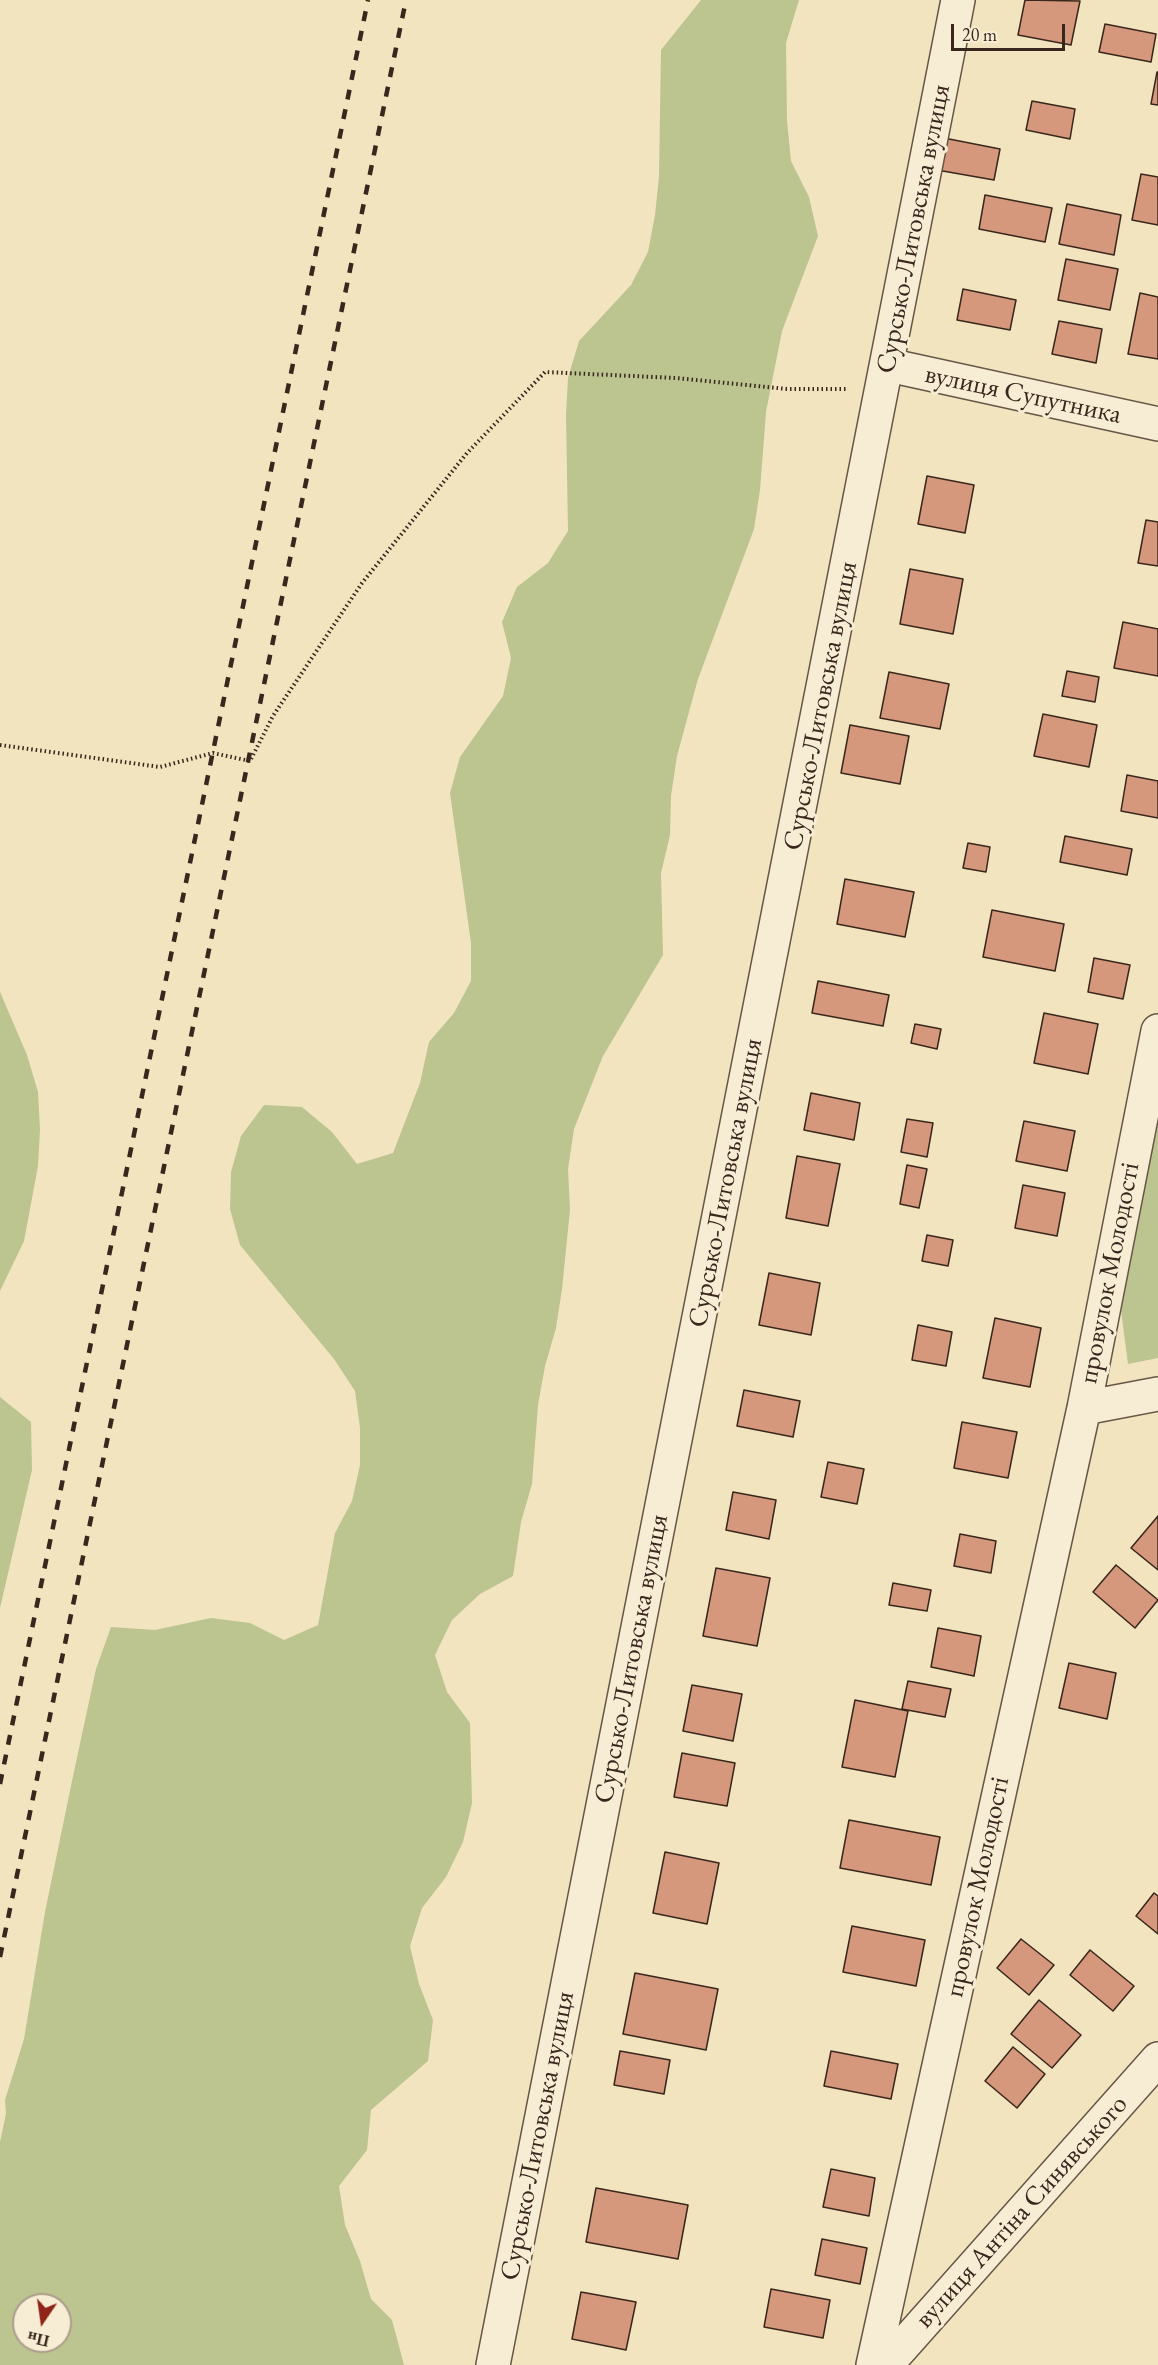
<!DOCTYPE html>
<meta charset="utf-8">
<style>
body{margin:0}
#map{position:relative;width:1158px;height:2365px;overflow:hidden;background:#f2e4bf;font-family:"EB Garamond",serif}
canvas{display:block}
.north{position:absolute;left:12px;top:2293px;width:60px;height:60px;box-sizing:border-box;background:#f7edd5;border:2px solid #ab9d8b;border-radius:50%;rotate:193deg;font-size:16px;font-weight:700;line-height:24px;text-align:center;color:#39261d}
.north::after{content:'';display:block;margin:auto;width:21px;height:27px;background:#8f2418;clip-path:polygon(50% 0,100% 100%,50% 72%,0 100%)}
.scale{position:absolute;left:951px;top:24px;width:114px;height:27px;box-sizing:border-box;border:3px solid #39261d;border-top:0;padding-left:8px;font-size:18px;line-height:21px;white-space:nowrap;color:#39261d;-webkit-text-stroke:4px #f7edd5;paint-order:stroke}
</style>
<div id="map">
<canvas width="1158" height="2365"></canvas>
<div class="north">Пн</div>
<div class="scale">20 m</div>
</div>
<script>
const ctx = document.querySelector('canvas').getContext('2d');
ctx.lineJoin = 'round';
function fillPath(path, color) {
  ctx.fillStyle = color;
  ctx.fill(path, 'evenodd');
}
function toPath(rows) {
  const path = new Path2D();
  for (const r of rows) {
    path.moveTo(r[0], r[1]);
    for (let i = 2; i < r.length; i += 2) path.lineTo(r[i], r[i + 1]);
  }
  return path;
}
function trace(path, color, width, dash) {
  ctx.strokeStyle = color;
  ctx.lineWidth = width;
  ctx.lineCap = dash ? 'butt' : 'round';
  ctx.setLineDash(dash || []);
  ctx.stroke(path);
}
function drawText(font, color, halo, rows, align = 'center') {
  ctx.font = font + ' "EB Garamond",serif';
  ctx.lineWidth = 6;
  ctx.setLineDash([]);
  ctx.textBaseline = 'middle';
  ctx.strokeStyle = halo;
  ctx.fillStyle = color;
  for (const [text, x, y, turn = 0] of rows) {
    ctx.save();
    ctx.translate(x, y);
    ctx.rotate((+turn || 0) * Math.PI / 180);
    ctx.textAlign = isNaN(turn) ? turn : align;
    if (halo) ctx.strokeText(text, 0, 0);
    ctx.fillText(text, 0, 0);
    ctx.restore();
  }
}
fillPath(toPath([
 [701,0,799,0,786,43,787,121,791,161,809,197,818,236,782,331,766,412,760,490,754,529,698,679,677,756,671,796,670,835,661,873,663,955,603,1056,574,1129,568,1169,570,1210,562,1289,556,1328,545,1366,538,1405,532,1484,521,1522,513,1576,480,1594,452,1620,435,1655,447,1692,470,1723,472,1803,463,1842,446,1877,422,1908,410,1946,419,1984,433,2020,428,2061,371,2110,367,2150,339,2186,345,2225,360,2261,371,2299,392,2320,404,2365,0,2365,0,2142,6,2114,5,2100,24,2039,45,1912,72,1781,96,1669,111,1627,155,1630,211,1618,250,1623,284,1640,318,1625,335,1533,352,1501,360,1465,360,1428,355,1391,334,1359,240,1245,230,1209,231,1172,241,1136,264,1105,302,1107,332,1132,357,1164,393,1153,420,1083,429,1042,454,1013,471,981,471,943,450,793,460,757,503,696,511,658,502,622,517,587,548,563,568,531,566,414,568,378,579,341,631,285,648,252,655,215,659,177,661,50],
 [24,2305,60,2305,60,2341,24,2341],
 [0,992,27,1055,38,1092,40,1130,38,1166,24,1241,0,1291],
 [1158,1119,1158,1358,1128,1364,1121,1310],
 [0,1397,31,1422,32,1470,0,1608]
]), '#bcc490');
const building = toPath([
 [1025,0,1080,1,1071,45,1018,35,1025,0],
 [1105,24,1156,34,1151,62,1099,52,1105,24],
 [1157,72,1158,72,1158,105,1151,104,1157,72],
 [1032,101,1075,109,1070,139,1026,130,1032,101],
 [944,138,1000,149,994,180,937,170,944,138],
 [1141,174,1158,177,1158,225,1132,220,1141,174],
 [985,195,1052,208,1045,242,979,229,985,195],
 [1067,204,1121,215,1114,255,1059,244,1067,204],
 [1066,259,1118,269,1110,310,1058,300,1066,259],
 [963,289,1016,300,1010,330,957,320,963,289],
 [1140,293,1158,297,1158,359,1128,354,1140,293],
 [1059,321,1102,329,1096,363,1052,354,1059,321],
 [927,476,974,485,965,533,918,524,927,476],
 [1146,520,1158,522,1158,566,1138,563,1146,520],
 [910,569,963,579,953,634,900,624,910,569],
 [1123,622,1158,629,1158,676,1114,668,1123,622],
 [1067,671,1099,677,1095,702,1062,696,1067,671],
 [889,672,949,684,940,729,880,718,889,672],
 [1043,714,1097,725,1089,767,1034,756,1043,714],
 [850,725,909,736,900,784,841,773,850,725],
 [1127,775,1158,781,1158,818,1121,811,1127,775],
 [1065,836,1132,849,1127,875,1060,862,1065,836],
 [968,843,990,847,986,872,963,868,968,843],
 [845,879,914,892,905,937,837,924,845,879],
 [992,910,1064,924,1055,971,983,957,992,910],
 [1094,958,1130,965,1123,999,1088,992,1094,958],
 [818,981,889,995,883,1026,812,1013,818,981],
 [1044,1013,1098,1024,1088,1074,1034,1063,1044,1013],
 [915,1024,941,1029,937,1049,911,1043,915,1024],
 [811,1093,860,1103,854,1140,804,1130,811,1093],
 [907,1119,933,1123,927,1157,901,1152,907,1119],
 [1024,1121,1075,1131,1067,1171,1016,1161,1024,1121],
 [797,1156,840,1164,828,1226,786,1218,797,1156],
 [907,1165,927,1169,919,1208,900,1204,907,1165],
 [1023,1185,1065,1193,1057,1236,1015,1228,1023,1185],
 [927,1235,953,1240,948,1266,922,1261,927,1235],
 [769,1273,820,1283,811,1335,759,1325,769,1273],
 [995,1318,1041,1328,1030,1387,983,1378,995,1318],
 [918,1325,952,1332,946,1366,912,1360,918,1325],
 [744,1390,800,1401,793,1437,737,1426,744,1390],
 [962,1422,1017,1432,1008,1478,954,1468,962,1422],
 [828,1462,864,1469,857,1504,821,1497,828,1462],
 [733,1492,776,1500,769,1539,726,1530,733,1492],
 [1158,1516,1158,1570,1131,1548,1158,1516],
 [960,1534,996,1541,991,1573,954,1566,960,1534],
 [1116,1565,1158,1600,1135,1628,1093,1592,1116,1565],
 [716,1568,770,1578,757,1646,703,1636,716,1568],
 [893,1583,931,1590,927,1611,889,1605,893,1583],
 [938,1628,981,1636,974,1676,931,1667,938,1628],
 [1069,1663,1116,1673,1107,1719,1059,1708,1069,1663],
 [908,1681,951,1689,945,1717,902,1709,908,1681],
 [692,1685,742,1694,733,1741,683,1731,692,1685],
 [855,1700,908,1711,895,1777,842,1767,855,1700],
 [682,1753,735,1763,727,1806,674,1797,682,1753],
 [849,1820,940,1837,931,1885,840,1868,849,1820],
 [665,1852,719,1863,707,1924,653,1913,665,1852],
 [1154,1893,1158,1896,1158,1934,1136,1916,1154,1893],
 [852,1926,925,1940,916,1986,843,1972,852,1926],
 [1021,1939,1054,1965,1029,1995,997,1968,1021,1939],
 [1090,1950,1134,1986,1113,2011,1070,1975,1090,1950],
 [635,1973,718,1989,706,2050,623,2034,635,1973],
 [1039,2000,1081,2035,1052,2068,1011,2034,1039,2000],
 [1013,2047,1045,2074,1017,2108,985,2081,1013,2047],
 [620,2051,670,2060,664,2094,614,2085,620,2051],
 [831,2051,898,2064,891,2099,824,2086,831,2051],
 [831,2169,875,2178,869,2216,823,2207,831,2169],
 [596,2188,688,2205,678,2259,586,2242,596,2188],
 [822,2239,867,2248,860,2284,815,2275,822,2239],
 [771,2289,830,2300,823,2338,764,2327,771,2289],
 [581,2292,636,2302,626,2350,572,2339,581,2292]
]);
fillPath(building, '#d6987d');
trace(building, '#39261d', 1.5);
const street = toPath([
 [888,365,1158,424],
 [1084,1408,1158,1394],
 [493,2365,958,0],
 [873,2365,1084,1408,1158,1031],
 [886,2365,1158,2059]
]);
trace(street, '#675646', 36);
trace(toPath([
 [0,745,160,767,213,753,250,761,273,716,362,583,467,453,545,372,676,378,787,389,846,389]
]), '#39261d', 4, [1.5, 3]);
trace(street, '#f7edd5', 33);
trace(toPath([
 [0,1784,368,0],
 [0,1957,406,0]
]), '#39261d', 4.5, [10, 10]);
drawText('27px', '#39261d', '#f7edd5', [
 ["Сурсько-Литовська вулиця",914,229,-79],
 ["вулиця Супутника",1023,395,12],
 ["Сурсько-Литовська вулиця",821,706,-79],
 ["Сурсько-Литовська вулиця",726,1183,-79],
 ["провулок Молодості",1110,1273,-79],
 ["Сурсько-Литовська вулиця",632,1659,-79],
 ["провулок Молодості",978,1887,-78],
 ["Сурсько-Литовська вулиця",538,2136,-79],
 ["вулиця Антіна Синявського",1022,2212,-48]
]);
</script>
